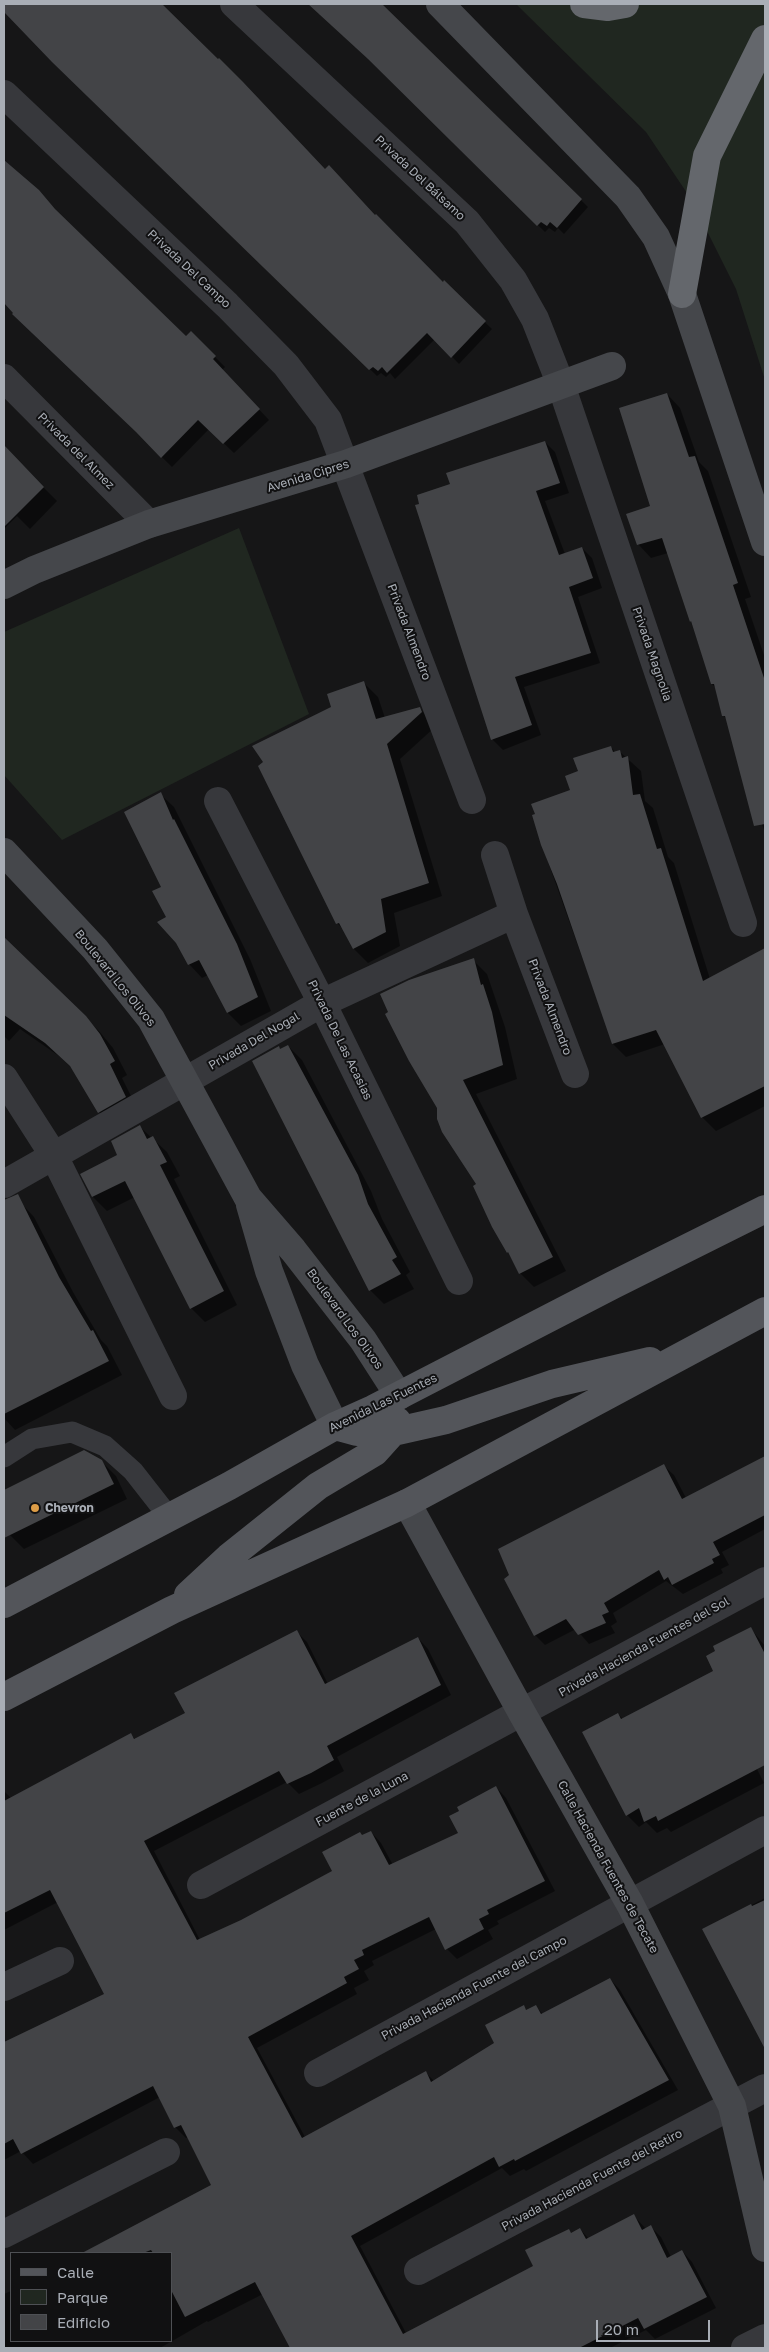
<!DOCTYPE html>
<meta charset="utf-8">
<style>
body{margin:0}
#map{position:relative;width:769px;height:2352px;overflow:hidden;background:#161617;font-family:"Golos Text",sans-serif}
canvas{display:block}
.frame{position:absolute;inset:0;border:5px solid #a9aeb6;pointer-events:none}
.legend{position:absolute;left:10px;top:2252px;width:162px;height:90px;box-sizing:border-box;background:#111112;border:1px solid #4e5054;margin:0;padding:6px 9px;list-style:none;font-size:15px;color:#a9aeb6}
.legend li{display:flex;align-items:center;gap:10px;height:25px}
.legend b{width:25px;border:1px solid #4e5054}
.scale{position:absolute;left:596px;top:2320px;width:114px;height:22px;box-sizing:border-box;border:2px solid #a9aeb6;border-top:0;padding-left:6px;font-size:15px;line-height:18px;white-space:nowrap;color:#a9aeb6;-webkit-text-stroke:4px #111112;paint-order:stroke}
</style>
<div id="map">
<canvas width="769" height="2352"></canvas>
<div class="frame"></div>
<ul class="legend">
<li><b style="height:6px;background:#53555a"></b>Calle</li>
<li><b style="height:14px;background:#202720"></b>Parque</li>
<li><b style="height:14px;background:#434447"></b>Edificio</li>
</ul>
<div class="scale">20 m</div>
</div>
<script>
const ctx = document.querySelector('canvas').getContext('2d');
ctx.lineJoin = 'round';
function fillPath(path, color) {
  ctx.fillStyle = color;
  ctx.fill(path, 'evenodd');
}
function toPath(rows) {
  const path = new Path2D();
  for (const r of rows) {
    path.moveTo(r[0], r[1]);
    for (let i = 2; i < r.length; i += 2) path.lineTo(r[i], r[i + 1]);
  }
  return path;
}
function trace(path, color, width, dash) {
  ctx.strokeStyle = color;
  ctx.lineWidth = width;
  ctx.lineCap = dash ? 'butt' : 'round';
  ctx.setLineDash(dash || []);
  ctx.stroke(path);
}
function drawText(font, color, halo, rows, align = 'center') {
  ctx.font = font + ' "Golos Text",sans-serif';
  ctx.lineWidth = 4;
  ctx.setLineDash([]);
  ctx.textBaseline = 'middle';
  ctx.strokeStyle = halo;
  ctx.fillStyle = color;
  for (const [text, x, y, turn = 0] of rows) {
    ctx.save();
    ctx.translate(x, y);
    ctx.rotate((+turn || 0) * Math.PI / 180);
    ctx.textAlign = isNaN(turn) ? turn : align;
    if (halo) ctx.strokeText(text, 0, 0);
    ctx.fillText(text, 0, 0);
    ctx.restore();
  }
}
fillPath(toPath([
 [516,4,765,4,765,380,736,289,691,199,646,132],
 [239,528,309,714,62,840,4,775,4,632]
]), '#202720');
fillPath(toPath([
 [4,4,161,4,325,170,492,329,459,364,435,339,395,379,390,373,386,377,381,373,377,376,61,69,4,11],
 [308,4,381,4,588,207,564,234,558,228,555,232,549,228,545,232,376,66],
 [4,162,38,191,63,219,186,338,191,333,225,367,222,370,269,420,234,453,209,429,172,467,4,302],
 [667,394,680,408,699,462,708,471,751,597,745,599,765,658,765,833,727,720,724,716,716,688,712,684,668,553,651,558,638,544,651,507],
 [545,442,555,452,569,493,545,501,565,554,582,548,592,558,602,588,578,597,600,663,524,687,541,735,503,750,493,740,417,506,452,485],
 [4,448,57,501,30,529,17,516,4,529],
 [364,683,378,697,385,718,420,708,435,727,400,759,442,896,394,913,400,946,368,963,354,949,344,930,337,923,332,708],
 [611,747,616,753,620,752,641,771,645,801,653,808,668,857,674,863,710,979,765,949,765,1106,716,1131,702,1117,665,1044,626,1057,613,1044,542,845,533,804,572,791,579,772],
 [160,794,174,807,250,959,271,1011,241,1026,227,1012,208,975,202,978,189,964,168,918,163,888],
 [4,939,99,1031,113,1048,127,1075,122,1078,138,1110,112,1125,99,1112,72,1068,59,1056,20,1029,9,1041,4,1036],
 [473,960,487,974,505,1027,517,1079,476,1094,566,1271,534,1287,520,1273,493,1227,478,1184,443,1131],
 [288,1046,302,1060,371,1191,382,1219,410,1272,406,1275,414,1289,384,1304,370,1290,278,1047,281,1050],
 [139,1126,167,1152,180,1176,174,1179,237,1305,205,1322,191,1308,135,1197,107,1211,93,1197,82,1174,119,1155],
 [21,1203,34,1217,73,1292,101,1340,107,1346,122,1375,15,1430,4,1418,4,1378,11,1374,4,1359,4,1212],
 [84,1452,101,1461,116,1476,127,1499,24,1549,10,1535,4,1523,4,1491],
 [765,1456,765,1529,722,1552,729,1565,721,1569,723,1573,683,1594,666,1581,613,1613,617,1622,611,1626,615,1633,589,1644,576,1629,545,1645,535,1635,664,1466,674,1475,686,1498],
 [751,1629,765,1646,765,1757,754,1763,764,1783,671,1832,667,1828,657,1833,646,1822,639,1827,627,1815,618,1714,623,1719,715,1671],
 [297,1632,307,1642,328,1684,418,1638,428,1649,451,1695,337,1757,344,1771,322,1783,299,1794,287,1782,154,1851,200,1940,241,1921,333,1871,363,1836,371,1832,381,1843,393,1865,460,1834,496,1787,506,1798,555,1891,497,1921,499,1924,488,1930,493,1939,457,1959,447,1949,436,1929,372,1961,374,1965,364,1971,369,1980,354,1988,357,1994,257,2048,305,2137,426,2073,434,2081,496,2043,523,2007,527,2011,536,2007,543,2014,610,1979,620,1990,678,2090,526,2171,524,2169,510,2176,502,2168,360,2246,406,2333,535,2266,568,2230,572,2234,580,2229,589,2239,634,2216,646,2229,651,2227,661,2237,671,2257,682,2251,692,2262,716,2308,655,2339,646,2330,610,2348,290,2348,263,2294,208,2322,207,2321,160,2348,4,2348,4,2294,11,2291,11,2341,171,2341,171,2253,84,2253,213,2186,189,2137,186,2138,175,2127,160,2097,33,2164,21,2151,4,2160,4,2044,106,1994,58,1902,4,1930,4,1791,11,1798,130,1734,136,1740,187,1714],
 [765,1898,765,2034,704,1930]
]), '#0007');
fillPath(toPath([
 [4,4,162,4,218,59,219,58,243,82,325,169,329,165,375,215,376,214,443,282,444,280,486,321,451,358,427,333,387,373,382,367,378,371,373,367,369,370,52,62,4,12],
 [308,4,382,4,582,199,557,228,550,222,547,226,541,222,537,226,368,59],
 [4,160,39,190,55,209,186,336,191,331,216,356,213,359,260,409,223,444,198,420,161,458,136,432,12,314,13,313,4,303],
 [667,393,689,457,695,456,738,583,733,585,765,681,765,824,754,826,725,716,722,716,714,684,711,684,691,621,690,622,662,538,637,545,626,514,650,506,619,408],
 [545,441,560,483,536,491,559,555,582,547,593,578,569,587,591,653,515,677,532,725,491,740,415,505,419,504,417,495,450,484,446,473],
 [4,445,44,487,4,527],
 [364,681,376,719,420,707,422,712,387,744,429,883,381,899,386,932,353,949,339,923,336,924,258,766,263,762,252,746,331,707,327,694],
 [611,746,613,752,620,750,622,758,628,756,633,795,640,794,657,849,661,848,703,981,765,948,765,1086,701,1118,656,1030,612,1044,557,884,541,845,532,815,535,814,531,804,570,790,565,776,578,771,573,758],
 [161,792,173,820,174,819,237,944,258,997,227,1013,199,960,188,965,176,943,157,922,166,917,152,891,161,887,124,812],
 [4,937,86,1016,100,1034,115,1061,110,1064,126,1097,98,1113,70,1066,45,1043,4,1015],
 [474,958,481,985,483,984,492,1012,503,1065,463,1080,553,1257,519,1274,508,1252,507,1253,492,1227,473,1186,476,1184,442,1132,437,1119,437,1108,409,1061,385,1014,388,1012,380,994,409,980],
 [288,1045,358,1175,368,1204,397,1257,392,1260,401,1274,369,1291,252,1061,279,1046,280,1049],
 [140,1125,147,1139,153,1136,167,1162,160,1165,224,1291,190,1309,125,1181,92,1197,80,1174,117,1155,111,1141],
 [18,1194,59,1277,91,1331,93,1330,109,1361,4,1414,4,1200],
 [84,1450,102,1460,114,1484,4,1538,4,1490],
 [765,1456,765,1515,713,1542,720,1555,712,1559,714,1563,672,1585,668,1577,664,1580,659,1570,604,1603,609,1612,602,1615,606,1623,578,1635,566,1619,534,1636,504,1579,509,1575,498,1549,664,1464,682,1499],
 [751,1627,765,1654,765,1765,658,1821,656,1816,644,1822,639,1808,626,1816,582,1732,618,1713,621,1719,713,1671,706,1656,715,1651,713,1646],
 [297,1630,325,1684,418,1637,441,1685,327,1746,334,1760,311,1773,287,1784,279,1771,144,1841,197,1940,241,1920,332,1871,322,1852,360,1832,362,1835,371,1831,389,1865,458,1833,449,1816,459,1811,457,1807,496,1786,545,1881,487,1910,489,1914,479,1919,484,1929,445,1950,429,1917,362,1950,364,1955,354,1960,359,1969,344,1977,347,1983,248,2037,302,2138,426,2071,431,2082,494,2043,485,2025,524,2005,526,2010,536,2005,541,2014,610,1978,669,2080,515,2161,514,2159,499,2167,494,2157,351,2236,403,2334,533,2266,525,2250,569,2229,571,2233,580,2228,586,2239,634,2214,642,2230,651,2225,667,2258,682,2250,707,2297,644,2329,638,2318,579,2348,290,2348,255,2282,185,2317,171,2290,171,2253,153,2253,151,2250,143,2253,82,2253,211,2185,181,2125,174,2128,153,2086,21,2154,13,2139,4,2144,4,2042,104,1994,50,1890,4,1913,4,1801,131,1733,134,1739,185,1713,174,1693],
 [765,1900,765,2049,702,1929,751,1904,752,1906]
]), '#434447');
trace(toPath([
 [4,1457,32,1439,72,1432,105,1446,133,1471,169,1517]
]), '#37383c', 21);
trace(toPath([
 [234,4,467,222,513,280,535,319,561,385,743,923],
 [4,94,227,305,286,365,328,420,472,800],
 [4,378,149,524],
 [218,801,322,1003,459,1281],
 [495,855,514,914,575,1074],
 [4,1078,54,1156,173,1396],
 [4,1184,322,1003,514,914],
 [201,1885,765,1581],
 [4,1987,60,1961],
 [318,2073,765,1830],
 [4,2234,166,2152],
 [418,2271,765,2088],
 [745,2348,765,2338]
]), '#37383c', 28);
trace(toPath([
 [440,4,628,197,656,237,682,294,765,542],
 [4,585,34,570,149,524,346,464,612,366],
 [4,852,95,949,151,1019,248,1198,293,1250,363,1340,399,1396],
 [250,1205,269,1271,305,1365,335,1426],
 [407,1503,522,1713,630,1904,732,2106,765,2248]
]), '#45474b', 28);
trace(toPath([
 [335,1426,357,1432,393,1432,446,1420,552,1384,650,1361],
 [188,1595,229,1557,318,1486,375,1452,393,1432,397,1421],
 [4,1604,229,1486,335,1426,373,1409,613,1285,765,1209],
 [4,1697,172,1610,407,1503,765,1311]
]), '#53555a', 28);
trace(toPath([
 [584,4,608,7,625,4],
 [682,294,707,156,765,39]
]), '#64676c', 28);
for (const [x, y, r, color] of [
 [35,1508,5,"#dd9d47"]
]) {
  const dot = new Path2D();
  dot.arc(x, y, r, 0, 2 * Math.PI);
  ctx.fillStyle = color;
  ctx.fill(dot);
  trace(dot, '#111112', 2);
}
drawText('12px', '#a9aeb6', '#111112', [
 ["Privada Del Bálsamo",420,178,43],
 ["Privada Del Campo",189,269,43],
 ["Privada del Almez",76,451,45],
 ["Avenida Cipres",308,476,-17],
 ["Privada Almendro",409,632,69],
 ["Privada Magnolia",652,654,71],
 ["Boulevard Los Olivos",115,978,51],
 ["Privada Almendro",550,1007,69],
 ["Privada De Las Acasias",340,1040,64],
 ["Privada Del Nogal",254,1041,-30],
 ["Boulevard Los Olivos",345,1319,54],
 ["Avenida Las Fuentes",383,1403,-26],
 ["Privada Hacienda Fuentes del Sol",644,1647,-29],
 ["Fuente de la Luna",362,1799,-28],
 ["Calle Hacienda Fuentes de Tecate",608,1867,61],
 ["Privada Hacienda Fuente del Campo",474,1988,-28],
 ["Privada Hacienda Fuente del Retiro",592,2180,-28]
]);
drawText('bold 12px', '#a9aeb6', '#111112', [
 ["Chevron",45,1508]
], 'left');
</script>
